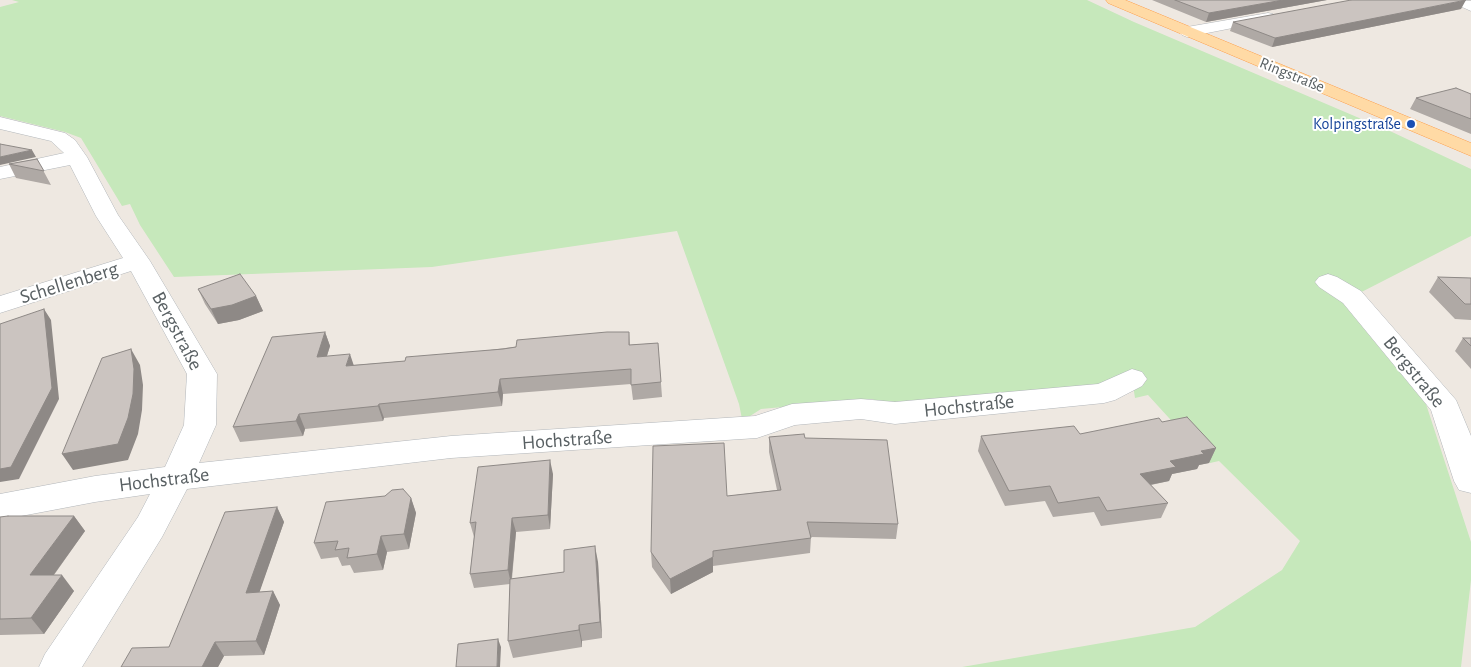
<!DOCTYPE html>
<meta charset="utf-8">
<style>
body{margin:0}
canvas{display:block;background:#eee8e1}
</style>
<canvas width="1471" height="667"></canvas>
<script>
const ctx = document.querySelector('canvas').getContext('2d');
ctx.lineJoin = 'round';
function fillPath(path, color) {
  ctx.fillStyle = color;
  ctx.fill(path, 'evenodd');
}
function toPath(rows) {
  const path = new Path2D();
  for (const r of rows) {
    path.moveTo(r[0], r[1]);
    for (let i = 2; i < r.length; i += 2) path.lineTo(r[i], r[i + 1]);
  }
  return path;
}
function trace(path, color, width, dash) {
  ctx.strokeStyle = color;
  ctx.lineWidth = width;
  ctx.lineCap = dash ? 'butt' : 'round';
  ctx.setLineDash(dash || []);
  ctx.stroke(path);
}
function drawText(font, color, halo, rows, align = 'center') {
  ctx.font = font + ' "Alegreya Sans",sans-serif';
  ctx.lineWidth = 4;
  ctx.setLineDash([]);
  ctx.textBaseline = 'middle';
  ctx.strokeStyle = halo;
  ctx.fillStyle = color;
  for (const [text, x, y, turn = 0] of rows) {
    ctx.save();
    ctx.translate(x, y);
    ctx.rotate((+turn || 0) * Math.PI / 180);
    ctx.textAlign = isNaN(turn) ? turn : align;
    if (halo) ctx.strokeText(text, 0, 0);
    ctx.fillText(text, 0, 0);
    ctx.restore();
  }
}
fillPath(toPath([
 [12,0,1087,0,1134,22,1392,132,1471,169,1471,236,1342,302,1426,404,1471,542,1471,580,1461,667,962,667,1195,627,1282,570,1300,541,1219,461,1210,463,1148,395,1135,398,1133,385,1113,383,886,405,872,399,761,409,747,418,742,419,739,404,677,231,432,267,174,277,140,225,130,204,122,206,81,138,65,132,0,116,0,7,19,2]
]), '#c6e8bb');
const minor = toPath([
 [1451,0,1471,1,1471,11,1453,3,1451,0],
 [1268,13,1273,14,1275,17,1273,20,1187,37,1182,35,1179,32,1182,29,1187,27,1268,13],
 [0,117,65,133,75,140,87,157,118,215,150,261,217,374,216,425,199,463,451,436,755,416,792,404,861,399,895,402,1098,384,1132,369,1142,372,1147,379,1142,386,1115,400,1104,403,895,424,861,419,795,425,757,438,451,458,187,489,162,537,82,667,39,667,45,654,138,517,150,494,95,502,0,520,0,494,95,476,165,467,184,425,187,374,131,271,0,313,0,296,123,258,96,216,70,165,0,179,0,167,64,153,51,141,0,129,0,117],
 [1328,274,1337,277,1361,291,1456,400,1471,436,1471,493,1459,490,1454,481,1431,410,1343,303,1319,287,1315,282,1319,277,1328,274]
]);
const major = toPath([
 [1106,0,1125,0,1471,143,1471,156,1108,3,1106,0]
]);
trace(minor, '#b2b6ba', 1);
trace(major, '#fd9e4b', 1);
fillPath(minor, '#fff');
fillPath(major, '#ffdaa5');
fillPath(toPath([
 [1152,0,1327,0,1206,22],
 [1461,9,1272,47,1230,31,1233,22],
 [1471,94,1471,134,1410,109,1416,98],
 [37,159,51,185,16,178,9,164],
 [1438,277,1471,278,1471,320,1455,319,1429,292],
 [198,289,256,296,263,311,239,320,218,324,205,304],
 [325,332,330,346,327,356,354,365,405,361,629,332,630,345,658,343,662,397,633,400,631,384,503,394,502,406,384,418,383,421,305,429,303,436,240,442,233,427],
 [1463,338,1471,338,1471,369,1455,351],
 [1162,422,1216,448,1209,463,1199,465,1197,469,1172,474,1169,481,1151,485,1168,503,1161,518,1101,526,1094,512,1053,517,1045,501,1005,506,978,451,981,436,1080,434],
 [769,437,805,438,898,524,896,539,811,537,810,553,713,566,713,572,671,594,652,567,651,552,727,496,777,490,769,452],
 [553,474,550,529,516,532,512,579,564,572,598,562,602,638,582,641,582,647,513,658,508,641,510,584,474,588,470,574,474,537,470,523],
 [411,498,416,513,409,549,387,552,383,570,354,573,350,565,342,566,338,557,321,559,314,543],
 [277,507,284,522,259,592,273,591,280,605,264,655,224,656,218,667,121,667,169,647],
 [74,516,85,531,54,575,74,591,44,634,0,635,0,517]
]), '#afa9a5');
fillPath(toPath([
 [1283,0,1327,0,1206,22,1209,13],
 [1466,0,1461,9,1272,47,1275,38],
 [32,150,36,157,0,165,0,157],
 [256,296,263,311,239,320,218,324,211,309],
 [44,309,51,320,59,399,19,479,0,482,0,469],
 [325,332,330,346,322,371,317,357],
 [131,349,140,365,143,385,142,410,138,434,128,460,73,470,62,454],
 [350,354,355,369,346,366],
 [500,379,503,394,502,406,498,392],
 [379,404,384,418,383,421,378,406],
 [299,414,305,429,303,436,296,421],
 [1216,448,1209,463,1199,465,1197,469,1172,474,1169,481,1134,488,1140,474,1170,461,1201,451],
 [550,460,553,474,550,529,548,515],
 [411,498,416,513,409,549,404,534],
 [277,507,284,522,254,608,246,593],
 [74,516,85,531,42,591,30,575],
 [512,518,516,532,511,584,508,570],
 [381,536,387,552,383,570,377,554],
 [595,546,598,562,602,638,600,622],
 [713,557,713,572,671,594,670,579],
 [62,575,74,591,44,634,31,618],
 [273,591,280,605,264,655,256,641],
 [579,625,582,641,582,647,579,630],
 [498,639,501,647,500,667,497,667],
 [215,642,224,656,218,667,202,667]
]), '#8e8986');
const building = toPath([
 [1175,0,1283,0,1209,13,1175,0],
 [1351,0,1466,0,1275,38,1233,22,1351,0],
 [1456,88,1471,94,1471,119,1416,98,1456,88],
 [0,144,32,150,0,157,0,144],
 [37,159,44,171,9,164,37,159],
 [240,274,256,296,232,305,211,309,198,289,240,274],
 [1438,277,1471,278,1471,304,1465,304,1438,277],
 [44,309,52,388,11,467,0,469,0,324,44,309],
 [325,332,317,357,350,354,346,366,405,361,406,357,503,349,516,347,517,340,607,332,629,332,629,345,658,343,661,382,631,385,631,369,500,379,498,392,379,404,378,406,299,414,296,421,233,427,272,337,325,332],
 [1463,338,1471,338,1471,346,1463,338],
 [131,349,134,369,133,394,128,418,118,444,62,454,102,358,131,349],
 [1187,417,1216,448,1201,451,1204,454,1170,461,1176,467,1140,474,1168,503,1107,511,1099,497,1058,503,1050,486,1009,491,981,436,1074,426,1080,434,1159,418,1162,422,1187,417],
 [804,434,805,438,887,440,898,524,807,522,811,538,713,551,713,557,670,579,651,552,653,446,724,443,727,496,781,490,769,437,804,434],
 [550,460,548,515,512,518,508,570,470,574,476,522,470,523,478,467,550,460],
 [403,489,411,498,404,534,381,536,377,554,347,558,349,548,335,550,338,541,314,543,326,502,385,496,392,490,403,489],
 [277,507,246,593,273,591,256,641,215,642,202,667,121,667,132,648,169,647,225,512,277,507],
 [8,516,74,516,30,575,62,575,31,618,0,619,0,517,8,516],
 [595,546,600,622,579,625,579,630,508,641,510,579,564,572,564,550,595,546],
 [498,639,497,667,456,667,458,644,498,639]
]);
fillPath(building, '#cbc4c0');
trace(building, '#8e8986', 1);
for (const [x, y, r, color] of [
 [1411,124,5,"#1a4fb4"]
]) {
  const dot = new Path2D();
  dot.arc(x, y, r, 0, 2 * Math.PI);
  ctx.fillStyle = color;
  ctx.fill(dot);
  trace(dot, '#fff', 2);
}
drawText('16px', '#596063', '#fff', [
 ["Ringstraße",1292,75,22]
]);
drawText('16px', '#164399', '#fff', [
 ["Kolpingstraße",1401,124]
], 'right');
drawText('20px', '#596063', '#fff', [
 ["Schellenberg",69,283,-17],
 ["Bergstraße",177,331,62],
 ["Bergstraße",1414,372,51],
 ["Hochstraße",969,406,-6],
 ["Hochstraße",567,440,-4],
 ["Hochstraße",164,480,-7]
]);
</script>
